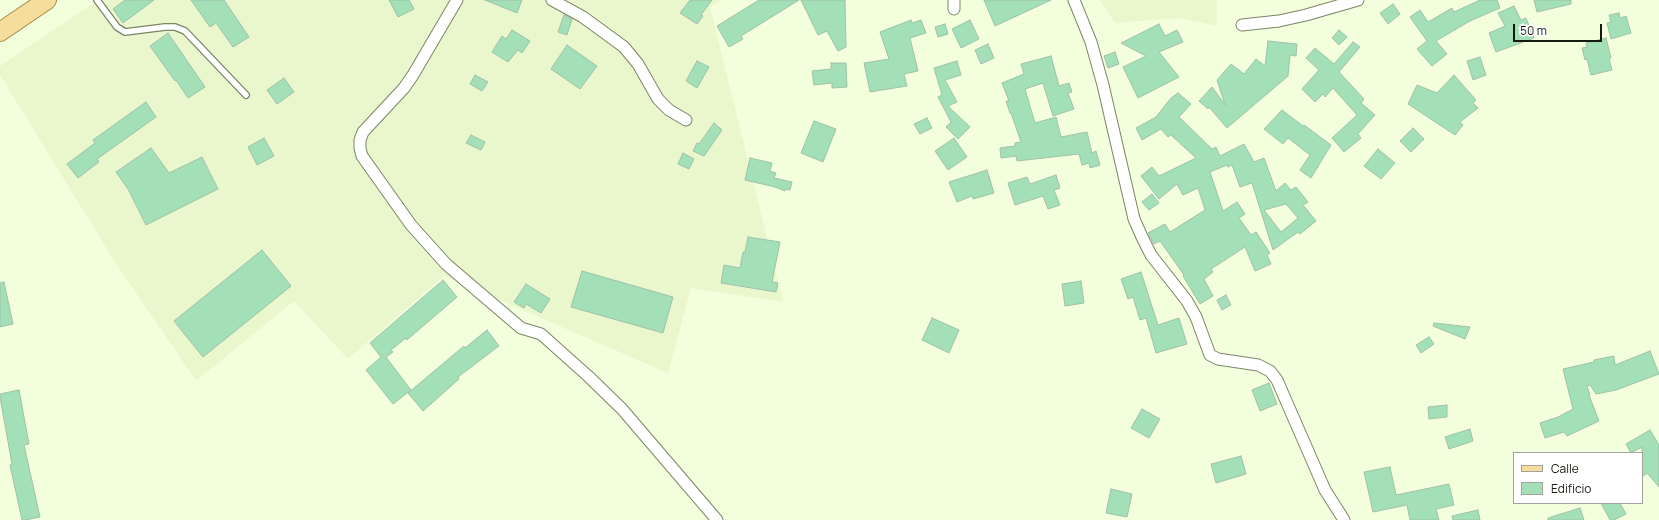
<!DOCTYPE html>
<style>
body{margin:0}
#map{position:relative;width:1659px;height:520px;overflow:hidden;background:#f3fedc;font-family:Manrope,sans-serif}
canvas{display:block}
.legend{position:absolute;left:1513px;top:452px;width:130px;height:52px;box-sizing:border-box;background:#fff;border:1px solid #a2a39f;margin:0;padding:5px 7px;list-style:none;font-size:12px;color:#161a0e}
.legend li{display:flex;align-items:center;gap:8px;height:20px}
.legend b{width:20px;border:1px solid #a2a39f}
.scale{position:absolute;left:1513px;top:24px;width:89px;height:18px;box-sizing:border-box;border:2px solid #161a0e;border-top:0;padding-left:5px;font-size:12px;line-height:14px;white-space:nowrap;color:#161a0e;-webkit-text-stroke:3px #fff;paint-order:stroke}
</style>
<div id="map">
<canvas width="1659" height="520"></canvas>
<ul class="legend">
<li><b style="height:5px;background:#f7dd9b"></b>Calle</li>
<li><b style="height:11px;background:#a3dfb7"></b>Edificio</li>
</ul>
<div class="scale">50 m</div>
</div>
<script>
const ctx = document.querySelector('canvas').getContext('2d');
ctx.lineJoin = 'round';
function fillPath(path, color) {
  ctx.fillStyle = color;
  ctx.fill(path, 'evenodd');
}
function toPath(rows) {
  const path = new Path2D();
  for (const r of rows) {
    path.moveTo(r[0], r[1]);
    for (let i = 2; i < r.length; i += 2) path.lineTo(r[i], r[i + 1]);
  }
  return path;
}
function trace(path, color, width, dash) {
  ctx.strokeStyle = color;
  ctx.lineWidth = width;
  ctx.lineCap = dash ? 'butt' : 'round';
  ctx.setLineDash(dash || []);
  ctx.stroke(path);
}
fillPath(toPath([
 [98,0,722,0,710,7,783,302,691,288,668,373,444,276,348,359,294,301,196,381,113,259,0,75,0,66],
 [1099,0,1217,0,1217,26,1179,18,1115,23]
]), '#eaf7cd');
const building = toPath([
 [125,0,154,0,123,23,113,9,125,0],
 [191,0,224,0,249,37,233,47,216,23,210,27,191,0],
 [389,0,409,0,414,9,398,17,389,0],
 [485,0,522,0,517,13,485,0],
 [690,0,712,0,701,15,703,16,697,24,680,13,690,0],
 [759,0,799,0,741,36,743,39,729,47,717,26,759,0],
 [801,0,845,0,846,47,838,51,827,31,818,35,801,0],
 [984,0,1051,0,995,26,984,0],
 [1480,0,1497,0,1500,8,1470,21,1436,41,1447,54,1432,66,1417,49,1427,41,1410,17,1420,10,1428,22,1452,8,1454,12,1480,0],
 [1534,0,1571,0,1571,4,1537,12,1534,0],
 [1393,4,1400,14,1388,24,1380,13,1393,4],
 [1514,6,1521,20,1526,18,1534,38,1496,52,1489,33,1505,26,1498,13,1514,6],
 [1619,13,1620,18,1626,16,1631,33,1611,39,1607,23,1611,22,1609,15,1619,13],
 [564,15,572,19,567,35,558,32,564,15],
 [911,20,912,23,921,20,926,33,910,38,918,71,904,74,907,86,870,92,864,63,889,59,880,32,911,20],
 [970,20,979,39,961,48,952,29,970,20],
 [945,24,948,34,938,37,935,27,945,24],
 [1159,24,1165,36,1177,30,1183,42,1159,52,1179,77,1138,98,1123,67,1146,56,1121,43,1159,24],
 [512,30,530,41,522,53,518,50,508,62,492,52,502,36,506,39,512,30],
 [1339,30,1347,37,1339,45,1332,38,1339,30],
 [168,33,205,87,188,98,176,80,175,81,150,46,168,33],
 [1606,38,1611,58,1609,59,1612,70,1591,75,1587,59,1585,60,1582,48,1587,47,1586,43,1606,38],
 [1268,41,1297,44,1296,56,1290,55,1288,76,1227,128,1209,107,1208,109,1199,101,1212,87,1225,105,1217,80,1231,64,1244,74,1256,59,1265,66,1268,41],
 [1353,42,1360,47,1339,72,1364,99,1361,103,1375,115,1358,134,1361,138,1344,152,1332,138,1357,115,1333,88,1325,97,1323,94,1315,102,1302,89,1319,70,1306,58,1315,48,1334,64,1353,42],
 [988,44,994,58,981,64,975,50,988,44],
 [567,45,597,66,580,89,551,69,567,45],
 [1115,52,1119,64,1108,68,1104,56,1115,52],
 [1051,56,1059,86,1069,83,1072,92,1068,93,1074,109,1053,116,1043,83,1025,89,1035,123,1056,117,1061,137,1087,132,1092,153,1096,151,1100,165,1090,168,1089,163,1082,165,1079,154,1017,161,1016,156,1001,158,1000,148,1015,146,1015,143,1021,142,1011,113,1010,113,1006,101,1009,101,1002,83,1024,74,1021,64,1051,56],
 [1480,57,1486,75,1473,80,1467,61,1480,57],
 [697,61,709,67,697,88,686,81,697,61],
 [957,61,961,75,945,80,957,102,948,106,970,127,958,139,946,127,951,122,938,97,942,95,934,68,957,61],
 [831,63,846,63,847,87,832,88,832,83,814,85,812,71,831,69,831,63],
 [475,75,488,82,482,91,470,84,475,75],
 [1454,75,1476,100,1473,103,1478,108,1460,122,1463,125,1455,135,1408,104,1417,85,1437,93,1454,75],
 [284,78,294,92,277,104,267,90,284,78],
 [1178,93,1191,104,1179,117,1212,149,1216,147,1220,156,1244,144,1254,162,1264,158,1276,191,1285,183,1291,190,1296,187,1308,202,1303,205,1316,221,1300,234,1298,232,1273,250,1252,183,1240,187,1232,165,1228,167,1227,165,1210,172,1223,211,1237,202,1245,214,1239,218,1251,235,1256,232,1270,253,1267,255,1271,264,1255,271,1245,247,1211,269,1213,272,1204,279,1213,296,1200,304,1183,276,1184,275,1160,241,1154,244,1148,233,1165,224,1170,232,1205,210,1198,188,1183,195,1177,184,1159,199,1141,176,1152,167,1159,176,1196,158,1171,135,1168,137,1161,129,1142,140,1136,128,1156,117,1171,98,1178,93],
 [1286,204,1298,218,1281,232,1264,210,1286,204],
 [146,102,156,117,97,159,99,162,78,178,67,164,95,143,93,140,146,102],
 [1282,110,1303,126,1304,125,1331,145,1311,178,1300,170,1310,155,1288,138,1283,144,1264,129,1282,110],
 [927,118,932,128,920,134,914,124,927,118],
 [814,121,836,129,823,162,801,153,814,121],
 [714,123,722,130,704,156,693,151,697,143,699,144,714,123],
 [1413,128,1424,139,1411,152,1400,141,1413,128],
 [471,135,485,142,481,150,466,143,471,135],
 [264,138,274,156,257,165,248,147,264,138],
 [954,138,967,157,948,170,935,151,954,138],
 [151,148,169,173,202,157,218,189,146,225,128,189,116,172,151,148],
 [1378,149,1395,163,1381,179,1364,166,1378,149],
 [683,153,694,159,689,169,678,164,683,153],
 [750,158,772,163,770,171,776,173,774,178,792,182,790,190,785,189,785,191,775,187,745,180,750,158],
 [987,170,994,193,973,199,972,196,957,202,949,182,987,170],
 [1056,175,1060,188,1054,190,1060,205,1048,209,1043,196,1015,205,1008,183,1027,177,1030,184,1056,175],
 [1152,194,1159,203,1149,210,1142,202,1152,194],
 [748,237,780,242,772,282,778,283,776,292,721,283,724,265,740,268,743,252,745,252,748,237],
 [262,250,291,286,203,357,174,321,262,250],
 [582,271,673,297,663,333,571,307,582,271],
 [1141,272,1158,325,1179,318,1187,344,1156,353,1146,318,1140,320,1133,297,1128,299,1121,279,1141,272],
 [443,280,457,297,415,333,407,340,406,338,391,350,393,352,386,357,411,390,393,404,366,370,381,357,370,343,443,280],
 [1081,281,1084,303,1065,306,1062,284,1081,281],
 [4,282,13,324,0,327,0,283,4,282],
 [526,284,550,299,541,313,526,304,524,308,514,302,526,284],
 [1226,295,1231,305,1222,310,1217,300,1226,295],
 [932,318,959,330,949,353,922,340,932,318],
 [1434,323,1470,327,1465,339,1433,326,1434,323],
 [487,330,499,346,458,377,459,379,423,411,408,393,464,346,465,348,487,330],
 [1429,337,1434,344,1421,353,1416,345,1429,337],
 [1650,351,1659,374,1616,390,1596,394,1590,385,1587,386,1590,395,1589,395,1599,421,1567,436,1564,432,1545,438,1540,423,1558,417,1573,409,1563,369,1594,362,1594,360,1614,356,1615,365,1650,351],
 [1269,383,1277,404,1260,411,1252,390,1269,383],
 [19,390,29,444,24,445,40,517,25,520,22,520,10,465,12,464,0,397,0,394,19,390],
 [1447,405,1447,417,1429,419,1428,407,1447,405],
 [1142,409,1160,419,1149,438,1131,428,1142,409],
 [1470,429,1473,441,1449,449,1445,437,1470,429],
 [1650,430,1659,445,1659,487,1647,473,1642,477,1642,447,1631,453,1626,444,1650,430],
 [1241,456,1246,474,1216,483,1211,464,1241,456],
 [1390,467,1396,495,1449,484,1454,505,1436,509,1439,520,1410,520,1407,505,1373,512,1364,472,1390,467],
 [1111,489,1132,494,1127,517,1106,513,1111,489],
 [1601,503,1620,503,1626,514,1614,520,1610,520,1601,503],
 [1580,508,1584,520,1548,520,1548,518,1580,508],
 [1478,510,1480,520,1453,520,1452,516,1478,510]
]);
fillPath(building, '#a3dfb7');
trace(building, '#a0c1ab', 1);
const service = toPath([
 [97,0,117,27,125,32,165,27,175,27,185,31,246,95]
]);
const minor = toPath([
 [457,0,413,75,404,88,363,132,360,140,360,148,362,156,411,225,446,264,521,328,541,334,588,376,622,409,717,520],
 [552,0,583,17,624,47,638,64,658,99,669,110,686,120],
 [954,0,954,9],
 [1074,0,1091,42,1103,85,1134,219,1142,237,1151,255,1187,301,1196,317,1210,355,1218,359,1258,365,1270,371,1277,380,1325,490,1344,520],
 [1242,25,1279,21,1306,15,1358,0]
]);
const primary = toPath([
 [0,32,47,0]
]);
trace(service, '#7b8566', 8);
trace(minor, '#7b8566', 13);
trace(primary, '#a48a3f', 20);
trace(service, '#fff', 5.5);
trace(minor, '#fff', 11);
trace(primary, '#f7dd9b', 18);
</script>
